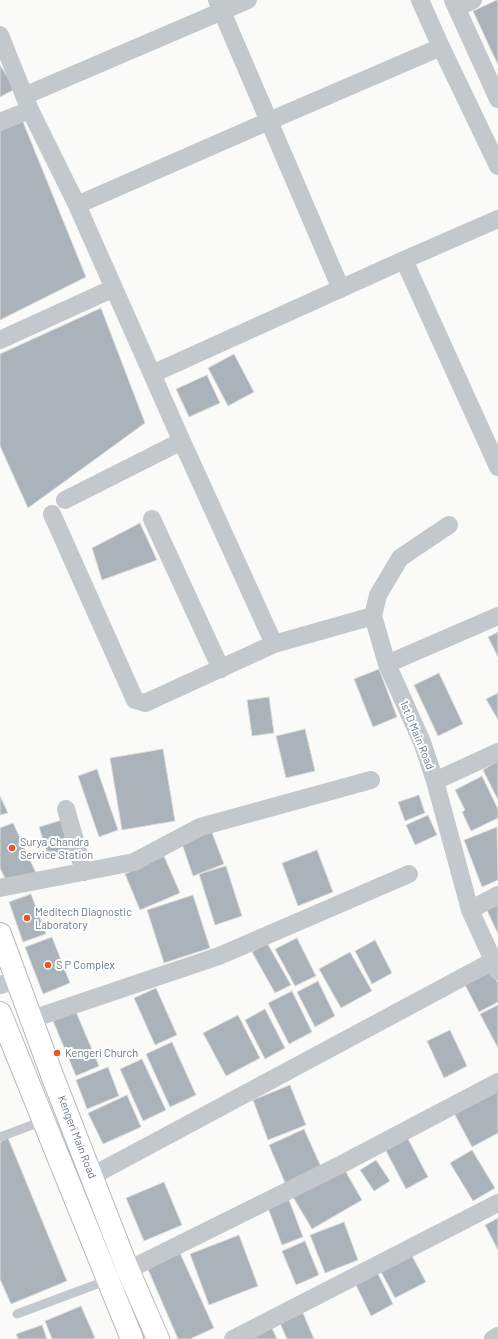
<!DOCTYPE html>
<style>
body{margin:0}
canvas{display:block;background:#fafaf8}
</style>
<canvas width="498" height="1339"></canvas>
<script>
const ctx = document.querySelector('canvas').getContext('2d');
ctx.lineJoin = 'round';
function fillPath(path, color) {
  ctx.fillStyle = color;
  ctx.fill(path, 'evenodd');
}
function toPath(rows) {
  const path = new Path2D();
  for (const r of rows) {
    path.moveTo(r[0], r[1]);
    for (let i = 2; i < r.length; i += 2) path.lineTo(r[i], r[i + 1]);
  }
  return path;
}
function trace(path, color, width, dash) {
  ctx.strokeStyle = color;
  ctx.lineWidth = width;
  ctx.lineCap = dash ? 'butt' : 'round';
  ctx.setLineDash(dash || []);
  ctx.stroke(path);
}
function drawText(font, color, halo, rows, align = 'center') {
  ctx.font = font + ' Barlow,sans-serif';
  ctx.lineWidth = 4;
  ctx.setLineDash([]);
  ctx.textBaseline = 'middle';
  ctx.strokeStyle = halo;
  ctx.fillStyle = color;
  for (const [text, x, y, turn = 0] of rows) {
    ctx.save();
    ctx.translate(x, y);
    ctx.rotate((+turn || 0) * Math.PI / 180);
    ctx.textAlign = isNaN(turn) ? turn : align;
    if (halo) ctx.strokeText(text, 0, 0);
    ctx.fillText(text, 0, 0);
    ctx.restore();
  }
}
const building = toPath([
 [497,0,498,0,498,65,473,11,497,0],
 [0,65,15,89,0,97,0,65],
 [21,117,86,277,0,320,0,128,21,117],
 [101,308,145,423,28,508,0,446,0,354,101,308],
 [234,354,254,392,228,406,208,368,234,354],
 [207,375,220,403,189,417,176,389,207,375],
 [140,523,157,560,102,580,92,548,140,523],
 [498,632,498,657,488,637,498,632],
 [379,669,397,717,373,727,354,679,379,669],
 [439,673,463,724,438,736,414,685,439,673],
 [498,693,498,720,486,699,498,693],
 [269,697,274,733,252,736,247,700,269,697],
 [305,729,315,771,286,778,276,736,305,729],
 [163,749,175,821,122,830,110,758,163,749],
 [498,761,498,800,483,770,498,761],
 [97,769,118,830,99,837,78,776,97,769],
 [482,776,498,809,498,818,471,831,462,812,465,810,455,790,482,776],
 [419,795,425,813,405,821,398,802,419,795],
 [0,796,8,813,0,815,0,796],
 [428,815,437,835,415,845,406,825,428,815],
 [65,819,75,851,49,859,39,827,65,819],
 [13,823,36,873,6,880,0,868,0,828,13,823],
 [497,827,498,880,482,887,464,840,497,827],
 [211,830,224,864,193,876,181,841,211,830],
 [317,850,333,892,298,906,282,863,317,850],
 [164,856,180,893,140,910,125,874,164,856],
 [226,866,242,916,215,925,199,874,226,866],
 [31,894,46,934,23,942,9,902,31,894],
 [193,895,210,948,164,963,147,910,193,895],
 [498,900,498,934,485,906,498,900],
 [52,937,70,983,43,994,25,947,52,937],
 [297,938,316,976,295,986,275,949,297,938],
 [375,940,392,973,372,984,355,951,375,940],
 [267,943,291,985,275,993,252,952,267,943],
 [350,952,372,991,341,1008,319,969,350,952],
 [489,967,498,983,498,1002,479,1012,463,981,489,967],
 [318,981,335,1016,315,1027,297,992,318,981],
 [156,988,177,1035,155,1045,134,998,156,988],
 [292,991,312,1032,289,1044,268,1003,292,991],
 [498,1005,498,1048,480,1014,498,1005],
 [265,1009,285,1048,265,1059,245,1020,265,1009],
 [76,1012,99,1066,76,1076,53,1021,76,1012],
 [238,1015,260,1058,226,1076,203,1033,238,1015],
 [450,1030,467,1066,444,1078,427,1041,450,1030],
 [172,1042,196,1095,170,1107,146,1054,172,1042],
 [142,1059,166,1110,143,1121,120,1069,142,1059],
 [108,1067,119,1096,87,1109,76,1080,108,1067],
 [290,1085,306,1125,268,1140,253,1100,290,1085],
 [498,1090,498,1133,472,1147,454,1113,498,1090],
 [127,1095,141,1127,103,1144,88,1113,127,1095],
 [304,1129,322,1169,286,1185,269,1145,304,1129],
 [407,1137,428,1177,406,1189,385,1149,407,1137],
 [8,1138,67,1281,11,1304,0,1279,0,1142,8,1138],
 [472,1150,495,1188,473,1201,450,1163,472,1150],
 [376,1160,390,1181,374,1191,360,1170,376,1160],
 [343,1167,362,1200,312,1229,293,1197,343,1167],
 [164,1182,182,1225,144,1241,126,1198,164,1182],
 [289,1200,303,1237,282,1245,268,1208,289,1200],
 [498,1218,498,1250,485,1225,498,1218],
 [344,1222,358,1260,325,1273,310,1235,344,1222],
 [239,1235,258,1286,209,1305,190,1254,239,1235],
 [305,1241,319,1275,296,1285,282,1251,305,1241],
 [180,1253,214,1328,190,1339,178,1339,147,1267,180,1253],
 [411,1254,426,1282,395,1298,380,1270,411,1254],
 [377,1272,393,1304,371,1316,355,1283,377,1272],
 [81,1306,95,1338,92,1339,52,1339,45,1321,81,1306],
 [303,1313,314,1339,287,1339,280,1323,303,1313],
 [42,1325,47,1339,18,1339,16,1334,42,1325],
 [271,1326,277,1339,249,1339,271,1326]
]);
fillPath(building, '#aab3b9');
trace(building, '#dcdcda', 1);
const primary = toPath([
 [0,934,52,1075,128,1270,158,1339],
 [0,1013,132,1339]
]);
trace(primary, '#b5babe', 24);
trace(toPath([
 [0,1137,43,1121],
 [17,1314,108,1280]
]), '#c3c8cc', 9);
trace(toPath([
 [217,0,341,289],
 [420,0,441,47,498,166],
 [453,0,498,99],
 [457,8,473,0],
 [0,35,30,110,77,205,152,374,404,260],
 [24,96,248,0],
 [0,122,30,110],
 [77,205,269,121,441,47],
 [498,219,404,260,498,467],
 [0,340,114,288],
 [179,435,274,644],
 [65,500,178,443,179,440,179,435,152,374],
 [52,514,135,700,145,703,274,644,373,616],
 [152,519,221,669],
 [449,525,400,558,378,595,373,616,387,664,422,742,435,781,470,910,498,971],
 [387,664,498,616],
 [435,781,498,752],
 [66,809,84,872],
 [0,888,134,862,200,827,371,780],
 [470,910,498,895],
 [0,985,17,980],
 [32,1019,219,956,409,874],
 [92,1176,493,961],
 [128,1270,342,1164,498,1082],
 [233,1339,498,1203],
 [493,1339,498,1336]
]), '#c3c8cc', 18);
trace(primary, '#fff', 22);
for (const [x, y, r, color] of [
 [12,848,4,"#e4572e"],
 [27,918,4,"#e4572e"],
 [48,965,4,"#e4572e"],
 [57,1053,4,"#e4572e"]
]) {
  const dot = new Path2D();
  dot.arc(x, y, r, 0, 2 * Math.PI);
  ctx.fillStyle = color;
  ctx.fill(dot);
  trace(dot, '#fff', 1.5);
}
drawText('11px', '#657683', '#fff', [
 ["1st D Main Road",417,735,68],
 ["Kengeri Main Road",77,1137,69]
]);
drawText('11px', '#657683', '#fff', [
 ["Surya Chandra",20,842],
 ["Service Station",20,855],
 ["Meditech Diagnostic",35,912],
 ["Laboratory",35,925],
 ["S P Complex",56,965],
 ["Kengeri Church",65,1053]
], 'left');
</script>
